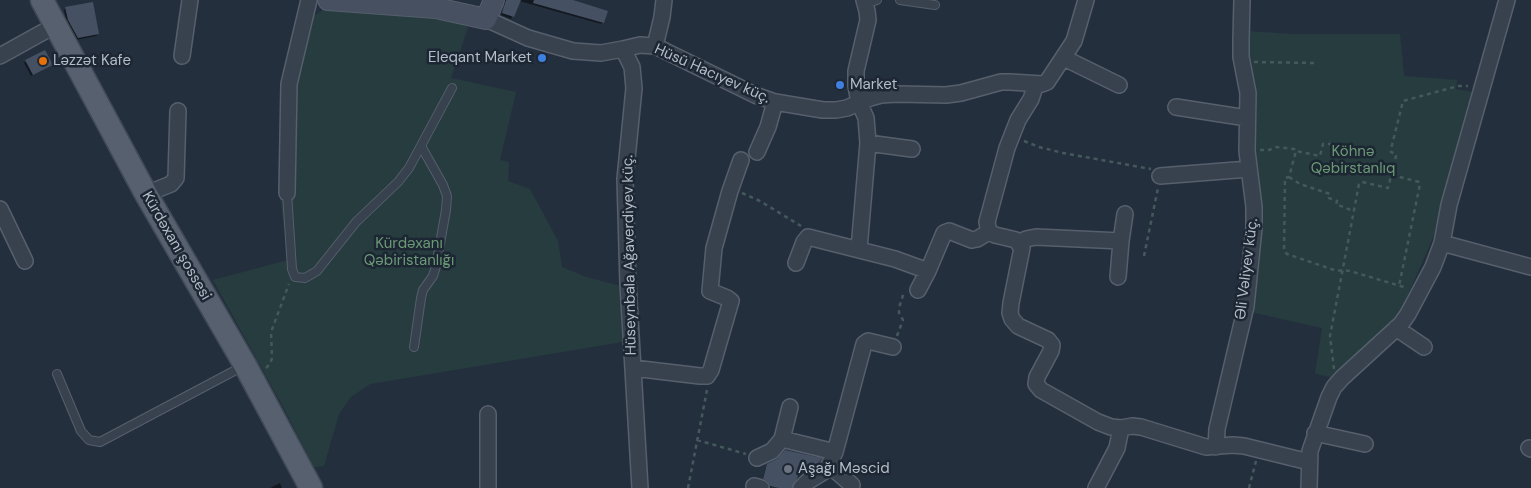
<!DOCTYPE html>
<meta charset="utf-8">
<style>
body{margin:0}
canvas{display:block;background:#242f3e}
</style>
<canvas width="1531" height="488"></canvas>
<script>
const ctx = document.querySelector('canvas').getContext('2d');
ctx.lineJoin = 'round';
function fillPath(path, color) {
  ctx.fillStyle = color;
  ctx.fill(path, 'evenodd');
}
function toPath(rows) {
  const path = new Path2D();
  for (const r of rows) {
    path.moveTo(r[0], r[1]);
    for (let i = 2; i < r.length; i += 2) path.lineTo(r[i], r[i + 1]);
  }
  return path;
}
function trace(path, color, width, dash) {
  ctx.strokeStyle = color;
  ctx.lineWidth = width;
  ctx.lineCap = dash ? 'butt' : 'round';
  ctx.setLineDash(dash || []);
  ctx.stroke(path);
}
function drawText(font, color, halo, rows, align = 'center') {
  ctx.font = font + ' "DM Sans",sans-serif';
  ctx.lineWidth = 5;
  ctx.setLineDash([]);
  ctx.textBaseline = 'middle';
  ctx.strokeStyle = halo;
  ctx.fillStyle = color;
  for (const [text, x, y, turn = 0] of rows) {
    ctx.save();
    ctx.translate(x, y);
    ctx.rotate((+turn || 0) * Math.PI / 180);
    ctx.textAlign = isNaN(turn) ? turn : align;
    if (halo) ctx.strokeText(text, 0, 0);
    ctx.fillText(text, 0, 0);
    ctx.restore();
  }
}
fillPath(toPath([
 [327,7,453,21,468,27,451,78,516,92,500,160,509,162,508,181,530,189,558,241,562,267,586,277,621,286,622,342,370,384,351,397,339,414,324,466,314,467,281,403,213,280,288,260,280,197,293,196,292,103,311,18],
 [1247,31,1292,34,1400,34,1404,76,1457,80,1456,89,1473,92,1435,233,1399,315,1332,378,1315,373,1322,328,1251,312,1254,166,1253,99]
]), '#263c3f');
fillPath(toPath([
 [504,0,569,0,603,22,601,24,519,1,511,19,501,15,504,7],
 [66,8,98,34,96,36,76,40,66,22,64,10],
 [26,61,49,67,31,76,24,63],
 [777,461,815,466,811,468,799,465,791,488,768,487,762,481,766,467],
 [280,483,282,488,270,488]
]), '#0007');
fillPath(toPath([
 [506,0,521,0,514,17,502,13],
 [534,0,573,0,608,11,604,23,533,3],
 [93,2,99,34,78,38,68,20,65,7],
 [45,50,53,65,33,75,25,60],
 [785,450,822,458,818,464,814,467,801,464,797,479,792,488,779,488,770,486,767,481,763,479,767,464,777,459]
]), '#455162');
const lane = toPath([
 [900,0,935,5],
 [865,4,877,0],
 [287,193,292,269,295,277,305,278,317,271,356,222,398,182,409,168,452,88],
 [414,347,421,298,423,290,433,276,436,266,446,210,447,196,443,185,421,146],
 [57,374,81,431,89,440,100,442,234,371]
]);
const street = toPath([
 [486,19,528,38,573,51,601,53,623,49,632,67,634,88,625,179,628,284,640,488],
 [655,46,662,17,664,0],
 [623,49,640,45,655,46,755,95,775,102,823,110,836,110,847,108,870,98,881,95,897,94,946,95,961,93,1001,82,1010,82,1042,84,1047,82,1074,41,1086,0],
 [0,56,45,31],
 [182,56,190,0],
 [1064,58,1119,85],
 [1036,84,1031,99,1018,120,1007,148,987,222,989,232,995,235,1016,240,1022,248,1011,303,1010,313,1012,319,1018,326,1048,340,1052,345,1051,351,1037,377,1036,384,1041,390,1098,422,1111,427,1121,428,1117,448,1096,488],
 [1176,107,1247,118],
 [868,143,912,149],
 [757,152,768,127,775,102],
 [1160,176,1249,169],
 [287,193,289,84,309,0],
 [146,194,171,184,176,178,178,111],
 [0,209,25,261],
 [1020,243,1026,239,1036,237,1121,241],
 [1442,243,1449,205,1507,0],
 [859,249,868,143,866,118,859,102,856,86,856,71,868,20,867,11,864,0],
 [796,263,804,242,808,237,895,259,928,271,944,233,949,231,972,240,977,239,989,232],
 [1118,277,1121,241,1125,214],
 [918,290,928,271],
 [1396,328,1424,347],
 [633,368,700,376,707,376,711,370,731,301,727,298,710,291,714,248,730,191,741,160],
 [1121,428,1132,426,1141,427,1206,447,1233,445,1244,446,1309,462],
 [1315,433,1365,444],
 [782,439,790,407],
 [1216,447,1217,429,1246,306,1254,228,1254,207,1247,151,1248,93,1241,57,1241,40,1242,0],
 [1529,448,1531,449],
 [757,458,772,451,782,439,835,452],
 [829,465,852,485],
 [754,486,761,488],
 [488,488,488,414],
 [801,488,807,482,825,471,829,465,835,452,864,344,868,341,893,347],
 [1309,488,1310,451,1329,397,1334,387,1342,378,1401,324,1408,314,1433,267,1442,243,1531,267]
]);
const secondary = toPath([
 [328,0,436,8,486,19,494,0]
]);
const primary = toPath([
 [42,0,146,194,245,365,311,488]
]);
trace(lane, '#565f6c', 10);
trace(street, '#565f6c', 18);
trace(secondary, '#565f6c', 22);
trace(primary, '#414a57', 25);
trace(toPath([
 [1254,62,1316,63],
 [1024,141,1039,147,1063,153,1151,169],
 [1332,144,1323,144,1320,156,1296,151,1289,177,1285,178,1284,251,1287,254,1337,271,1343,270,1350,271,1407,288],
 [1260,150,1269,150,1276,147,1294,149,1296,151],
 [1392,175,1419,182,1420,184,1399,286],
 [1289,177,1300,184,1330,194,1329,198,1337,201,1336,204,1353,211],
 [742,193,760,201,801,226],
 [1144,256,1158,188],
 [897,336,903,320,899,313,899,308,904,292],
 [266,368,270,364,272,358,271,332,289,284],
 [1334,369,1330,336,1359,184,1362,182,1388,188,1396,156,1396,154,1391,152,1391,149,1403,101,1458,86,1468,86],
 [697,440,746,454],
 [688,488,707,390],
 [1249,488,1256,461]
]), '#44595c', 2.5, [4, 4]);
trace(lane, '#38414e', 8);
trace(street, '#38414e', 15);
trace(secondary, '#465061', 20);
trace(primary, '#56606e', 22);
for (const [x, y, r, color] of [
 [542,58,5,"#3f7fe0"],
 [43,61,5,"#e8710a"],
 [840,85,5,"#3f7fe0"],
 [788,469,5,"#6b7280"]
]) {
  const dot = new Path2D();
  dot.arc(x, y, r, 0, 2 * Math.PI);
  ctx.fillStyle = color;
  ctx.fill(dot);
  trace(dot, '#1d2633', 2);
}
drawText('15px', '#b4bcc9', '#1d2633', [
 ["Eleqant Market",532,58,"right"],
 ["Ləzzət Kafe",53,61],
 ["Market",850,85],
 ["Aşağı Məscid",798,469]
], 'left');
drawText('15px', '#b4bcc9', '#1d2633', [
 ["Hüsü Hacıyev küç.",712,74,24],
 ["Kürdəxanı şossesi",176,246,60],
 ["Hüseynbala Ağaverdiyev küç.",630,255,-91],
 ["Əli Vəliyev küç.",1247,269,-83]
]);
drawText('15px', '#6b9a76', '#1d2633', [
 ["Köhnə",1353,152],
 ["Qəbirstanlıq",1353,169],
 ["Kürdəxanı",409,244],
 ["Qəbiristanlığı",409,261]
]);
</script>
